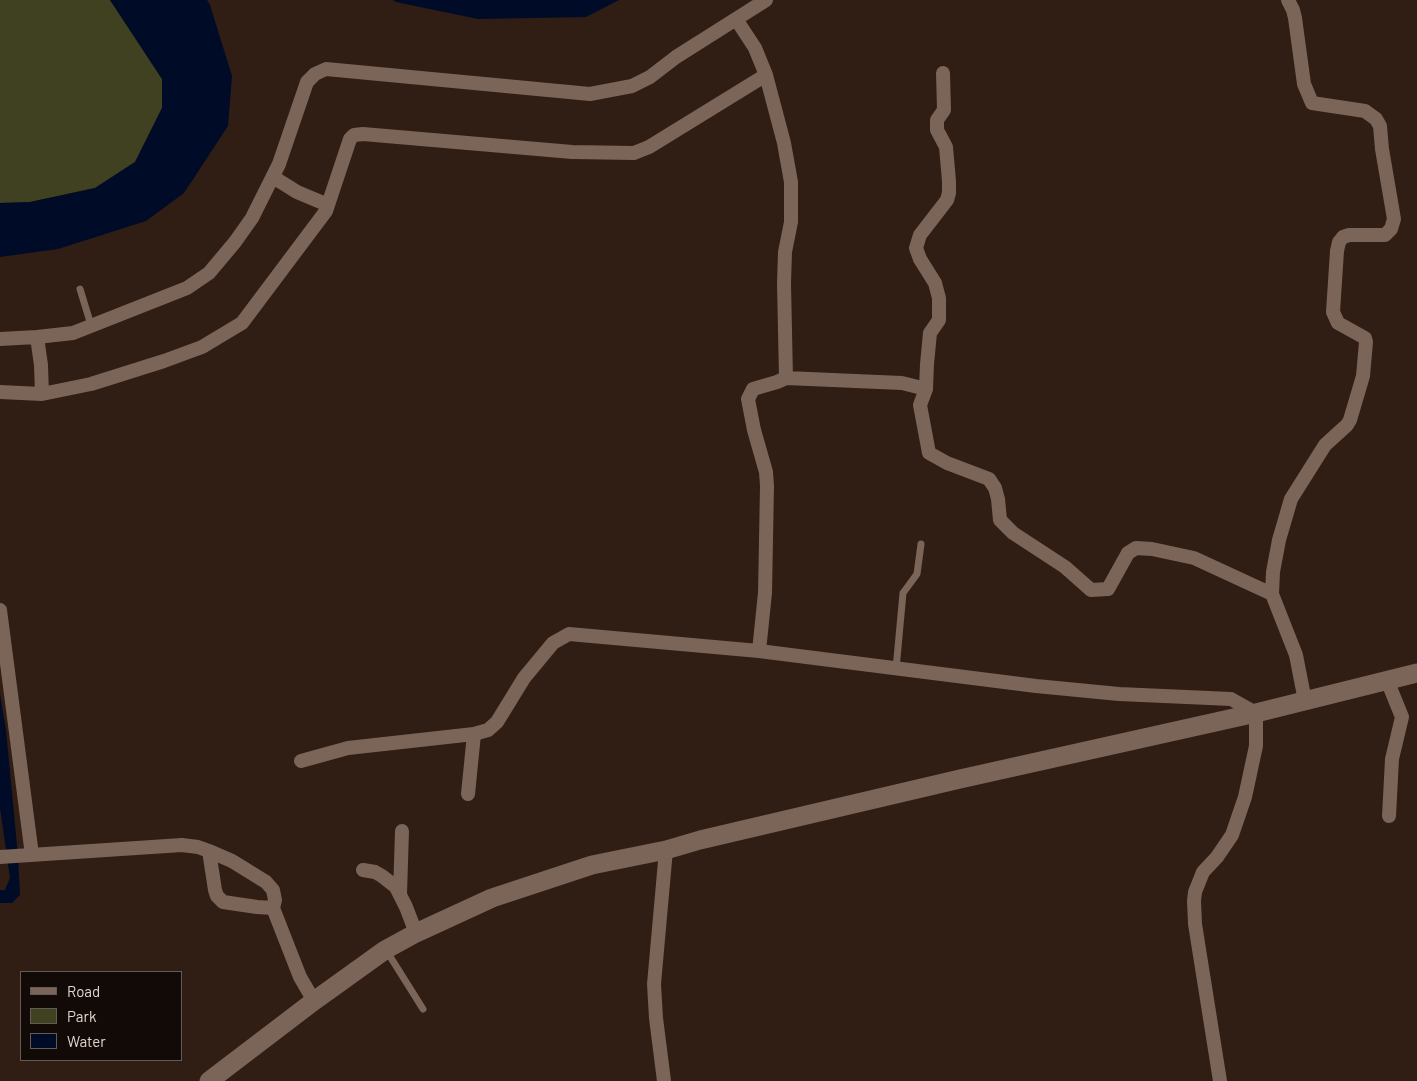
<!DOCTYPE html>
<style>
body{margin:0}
#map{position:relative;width:1417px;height:1081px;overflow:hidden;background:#301d13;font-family:Barlow,sans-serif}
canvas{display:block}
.legend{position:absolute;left:20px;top:971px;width:162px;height:90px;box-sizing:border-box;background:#120a06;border:1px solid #655b56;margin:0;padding:6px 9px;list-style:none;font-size:15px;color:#e2d5ce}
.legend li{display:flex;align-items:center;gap:10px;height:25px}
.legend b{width:25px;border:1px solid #655b56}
</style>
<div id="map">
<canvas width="1417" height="1081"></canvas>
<ul class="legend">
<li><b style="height:6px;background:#7b6458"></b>Road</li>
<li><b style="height:14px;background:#3f4121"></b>Park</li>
<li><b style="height:14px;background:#000b27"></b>Water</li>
</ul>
</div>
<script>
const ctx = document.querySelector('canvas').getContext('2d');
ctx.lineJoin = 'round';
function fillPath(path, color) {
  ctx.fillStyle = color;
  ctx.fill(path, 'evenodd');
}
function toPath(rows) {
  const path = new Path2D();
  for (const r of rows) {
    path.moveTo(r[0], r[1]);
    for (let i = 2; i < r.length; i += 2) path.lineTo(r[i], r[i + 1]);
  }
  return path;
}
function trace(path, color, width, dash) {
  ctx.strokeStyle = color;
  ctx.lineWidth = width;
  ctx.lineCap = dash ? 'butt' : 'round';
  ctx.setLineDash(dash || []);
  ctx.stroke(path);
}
fillPath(toPath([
 [0,0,110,0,162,79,162,108,135,162,95,188,30,202,0,203]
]), '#3f4121');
fillPath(toPath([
 [110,0,207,0,210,5,232,76,228,126,184,193,146,221,58,249,0,257,0,203,30,202,95,188,135,162,162,108,162,79],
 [393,0,619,0,586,17,478,19,396,2],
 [0,694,6,730,18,856,20,895,12,903,0,903,0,890,5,890,10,878,0,808]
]), '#000b27');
trace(toPath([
 [80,289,91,325],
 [896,669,903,593,917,574,921,544],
 [386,950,423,1009]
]), '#7b6458', 7);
trace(toPath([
 [1288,0,1293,10,1295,18,1304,84,1312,103,1365,111,1376,119,1380,126,1382,149,1394,219,1391,229,1385,235,1349,235,1343,237,1339,242,1337,251,1333,312,1338,323,1365,338,1366,342,1363,376,1350,420,1347,425,1325,445,1291,499,1279,540,1273,572,1272,594,1296,655,1305,701],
 [736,19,755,48,766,75,784,143,791,182,791,222,785,252,784,283,786,378,777,382,753,389,748,399,754,430,766,472,767,486,765,593,759,651],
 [943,73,944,110,937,120,937,130,946,147,949,181,949,193,947,200,920,235,916,248,920,259,935,283,939,298,939,320,930,333,927,364,926,389,920,405,929,453,947,463,989,479,995,488,998,499,1000,520,1013,533,1065,567,1091,590,1108,589,1128,553,1136,548,1152,549,1194,558,1272,594],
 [273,177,297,192,328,205],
 [37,337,41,365,42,394],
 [0,339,37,337,73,333,187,288,209,273,235,242,252,218,279,164,307,82,315,74,326,69,590,94,632,86,650,77,676,57,766,0],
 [786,378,902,383,926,389],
 [0,392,42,394,91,384,164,361,202,347,242,323,326,211,350,139,354,135,363,134,572,152,634,153,649,147,766,75],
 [0,610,32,855],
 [1387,680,1402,717,1392,759,1389,816],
 [301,761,348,748,474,734,488,730,497,722,524,678,553,643,569,634,759,651,1036,686,1119,694,1231,699,1256,713,1256,746,1245,797,1232,835,1217,857,1203,872,1195,892,1194,901,1195,924,1220,1081],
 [468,794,474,734],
 [209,851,232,861,266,882,273,890,275,900,273,908],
 [0,857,182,845,198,847,209,851,215,890,217,896,223,902,257,907,273,908,300,977,314,1001],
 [363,870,375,872,382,876,396,887,406,907,416,933],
 [400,894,402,831],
 [664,1081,656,1018,654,984,666,850]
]), '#7b6458', 14);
trace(toPath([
 [209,1081,314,1001,385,950,416,933,492,898,592,865,666,850,700,840,960,779,1256,713,1417,673]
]), '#7b6458', 19);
</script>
